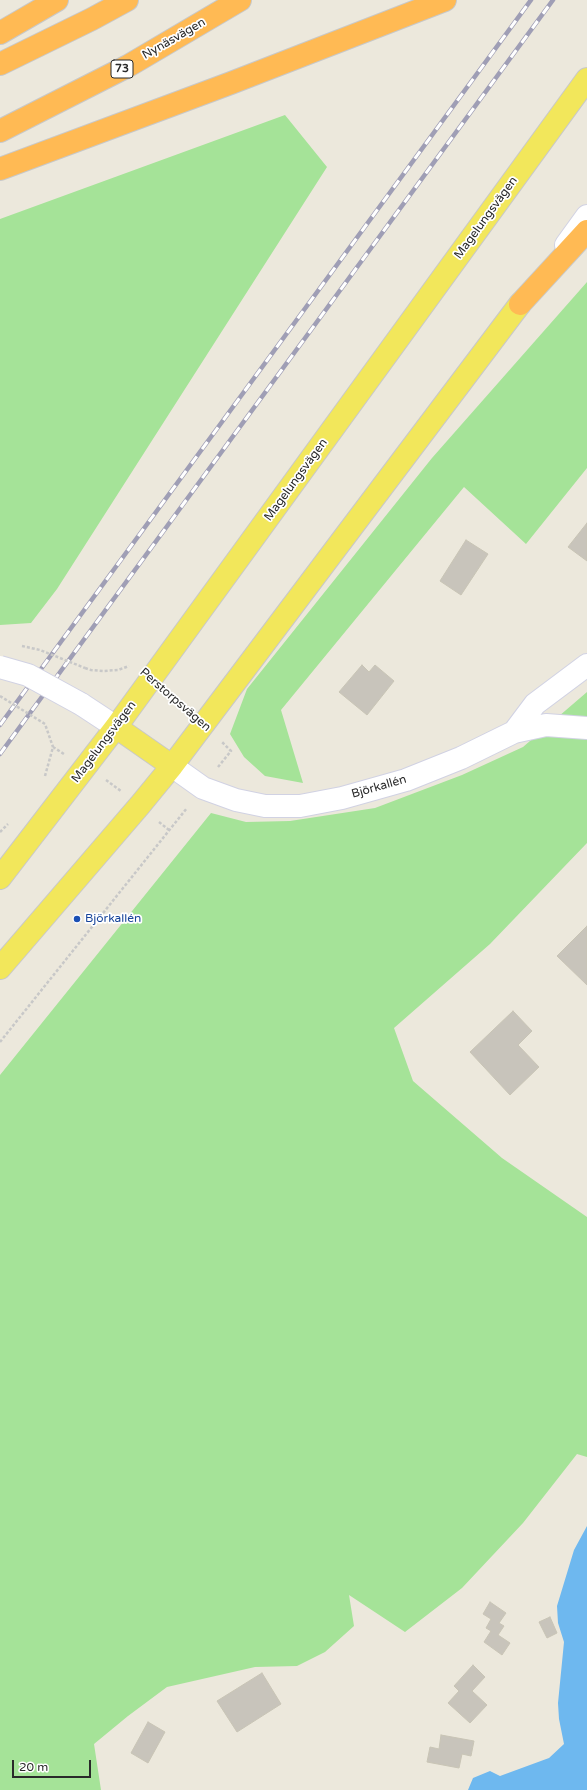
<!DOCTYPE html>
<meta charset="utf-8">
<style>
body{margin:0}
#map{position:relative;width:587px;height:1790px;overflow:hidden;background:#ece8dc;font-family:"Varela Round",sans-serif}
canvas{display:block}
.scale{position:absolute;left:12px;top:1760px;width:79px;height:18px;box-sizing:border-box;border:2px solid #2a2a2a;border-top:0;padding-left:5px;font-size:12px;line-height:14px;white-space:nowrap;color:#2a2a2a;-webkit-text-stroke:3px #fff;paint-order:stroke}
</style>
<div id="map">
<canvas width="587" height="1790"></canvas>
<div class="scale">20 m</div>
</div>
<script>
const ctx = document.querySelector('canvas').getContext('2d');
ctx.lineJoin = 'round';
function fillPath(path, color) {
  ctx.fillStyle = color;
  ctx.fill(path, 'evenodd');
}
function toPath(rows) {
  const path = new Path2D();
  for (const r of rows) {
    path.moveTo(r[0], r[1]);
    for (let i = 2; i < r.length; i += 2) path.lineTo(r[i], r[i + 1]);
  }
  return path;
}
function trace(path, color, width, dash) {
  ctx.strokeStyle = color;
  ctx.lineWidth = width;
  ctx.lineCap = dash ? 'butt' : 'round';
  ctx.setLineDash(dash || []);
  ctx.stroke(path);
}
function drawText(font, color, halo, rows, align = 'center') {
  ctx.font = font + ' "Varela Round",sans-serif';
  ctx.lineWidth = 3.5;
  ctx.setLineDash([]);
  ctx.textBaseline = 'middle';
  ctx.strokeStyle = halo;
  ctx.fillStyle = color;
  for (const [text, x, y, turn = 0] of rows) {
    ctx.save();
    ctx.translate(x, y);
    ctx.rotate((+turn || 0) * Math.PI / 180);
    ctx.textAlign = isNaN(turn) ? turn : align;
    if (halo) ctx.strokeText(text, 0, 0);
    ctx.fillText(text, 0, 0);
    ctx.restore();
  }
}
fillPath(toPath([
 [285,115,327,167,57,589,31,623,0,625,0,219],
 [587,282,587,468,526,544,464,487,281,710,303,783,265,776,244,757,230,734,247,689,432,458],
 [587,692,587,843,490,944,394,1028,413,1081,502,1158,587,1217,587,1457,577,1454,523,1523,462,1588,405,1632,349,1595,354,1626,325,1652,297,1666,255,1667,167,1687,128,1716,94,1744,101,1790,0,1790,0,1075,211,813,246,822,290,821,375,808,462,775,523,747]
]), '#a5e398');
fillPath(toPath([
 [587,1526,587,1790,468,1790,473,1778,490,1771,500,1776,549,1758,564,1744,559,1719,558,1703,564,1642,558,1623,557,1606,574,1550]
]), '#6eb8ef');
const building = toPath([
 [587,523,587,561,568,547,587,523],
 [466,540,488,554,461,595,440,581,466,540],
 [362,665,369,672,375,665,394,681,367,715,339,692,362,665],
 [587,926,587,985,557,956,587,926],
 [513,1011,532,1031,518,1045,539,1067,510,1095,470,1052,513,1011],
 [490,1602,506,1613,499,1623,504,1626,498,1635,510,1643,502,1655,484,1642,491,1631,486,1628,491,1619,483,1614,490,1602],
 [550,1617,557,1633,547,1638,539,1622,550,1617],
 [473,1665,485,1677,472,1691,487,1705,470,1723,448,1703,459,1691,454,1686,473,1665],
 [262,1673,281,1704,237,1732,217,1701,262,1673],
 [148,1722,165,1732,148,1763,131,1753,148,1722],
 [441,1735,474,1741,471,1756,462,1754,459,1768,427,1762,430,1747,439,1749,441,1735]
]);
fillPath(building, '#c8c4bb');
trace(building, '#c8c4b5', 1);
const minor = toPath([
 [566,245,587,216],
 [81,704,116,727],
 [514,732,535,704,587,665],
 [172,766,203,788,236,800,265,806,300,806,342,798,406,780,461,758,514,732,546,725,587,728]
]);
const major = toPath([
 [116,727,172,766],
 [0,878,116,727,587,79],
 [0,968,140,805,172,766,520,304]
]);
const highway = toPath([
 [0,33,57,0],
 [0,64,92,19,127,0],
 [0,131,128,66,240,0],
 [0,169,231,83,445,0],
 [520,304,587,231]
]);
trace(minor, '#d1d2e3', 24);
trace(major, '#c8c8c8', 24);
trace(highway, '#c8c8c8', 24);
trace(toPath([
 [85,668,91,670,103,671,118,670,129,666],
 [170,694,185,707],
 [218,767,231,751,221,741],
 [45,776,53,747,64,754],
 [106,780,121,791],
 [159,822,169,830],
 [0,832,8,824],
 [0,1042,187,808]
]), '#c8c8c8', 2.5, [3, 2]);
trace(minor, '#fff', 22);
trace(major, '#f2e75b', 22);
trace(highway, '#ffba54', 22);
const rail = toPath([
 [0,725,531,0],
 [0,754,553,0]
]);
trace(rail, '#9f9eb5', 4.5);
trace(rail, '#fff', 3, [9]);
const minorBridge = toPath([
 [0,667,28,675,81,704]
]);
trace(minorBridge, '#d1d2e3', 24, []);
trace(toPath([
 [22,646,40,650,85,668],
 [0,696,45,724,53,747]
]), '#c8c8c8', 2.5, [3, 2]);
trace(minorBridge, '#fff', 22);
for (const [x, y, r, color] of [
 [77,919,4,"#1a4fb4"]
]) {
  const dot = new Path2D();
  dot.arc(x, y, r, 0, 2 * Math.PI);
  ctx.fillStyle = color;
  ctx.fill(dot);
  trace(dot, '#fff', 1.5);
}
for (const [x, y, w] of [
 [122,69,22]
]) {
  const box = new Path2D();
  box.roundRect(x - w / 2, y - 9, w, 18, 3);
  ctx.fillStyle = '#fff';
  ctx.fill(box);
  trace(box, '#2a2a2a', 1);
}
drawText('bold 11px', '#2a2a2a', null, [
 ["73",122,69]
]);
drawText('12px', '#2a2a2a', '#fff', [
 ["Nynäsvägen",174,39,-30],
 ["Magelungsvägen",486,218,-54],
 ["Magelungsvägen",296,480,-54],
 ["Perstorpsvägen",175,700,41],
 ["Magelungsvägen",104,742,-53],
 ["Björkallén",379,787,-16]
]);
drawText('12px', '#164399', '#fff', [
 ["Björkallén",85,919]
], 'left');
</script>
